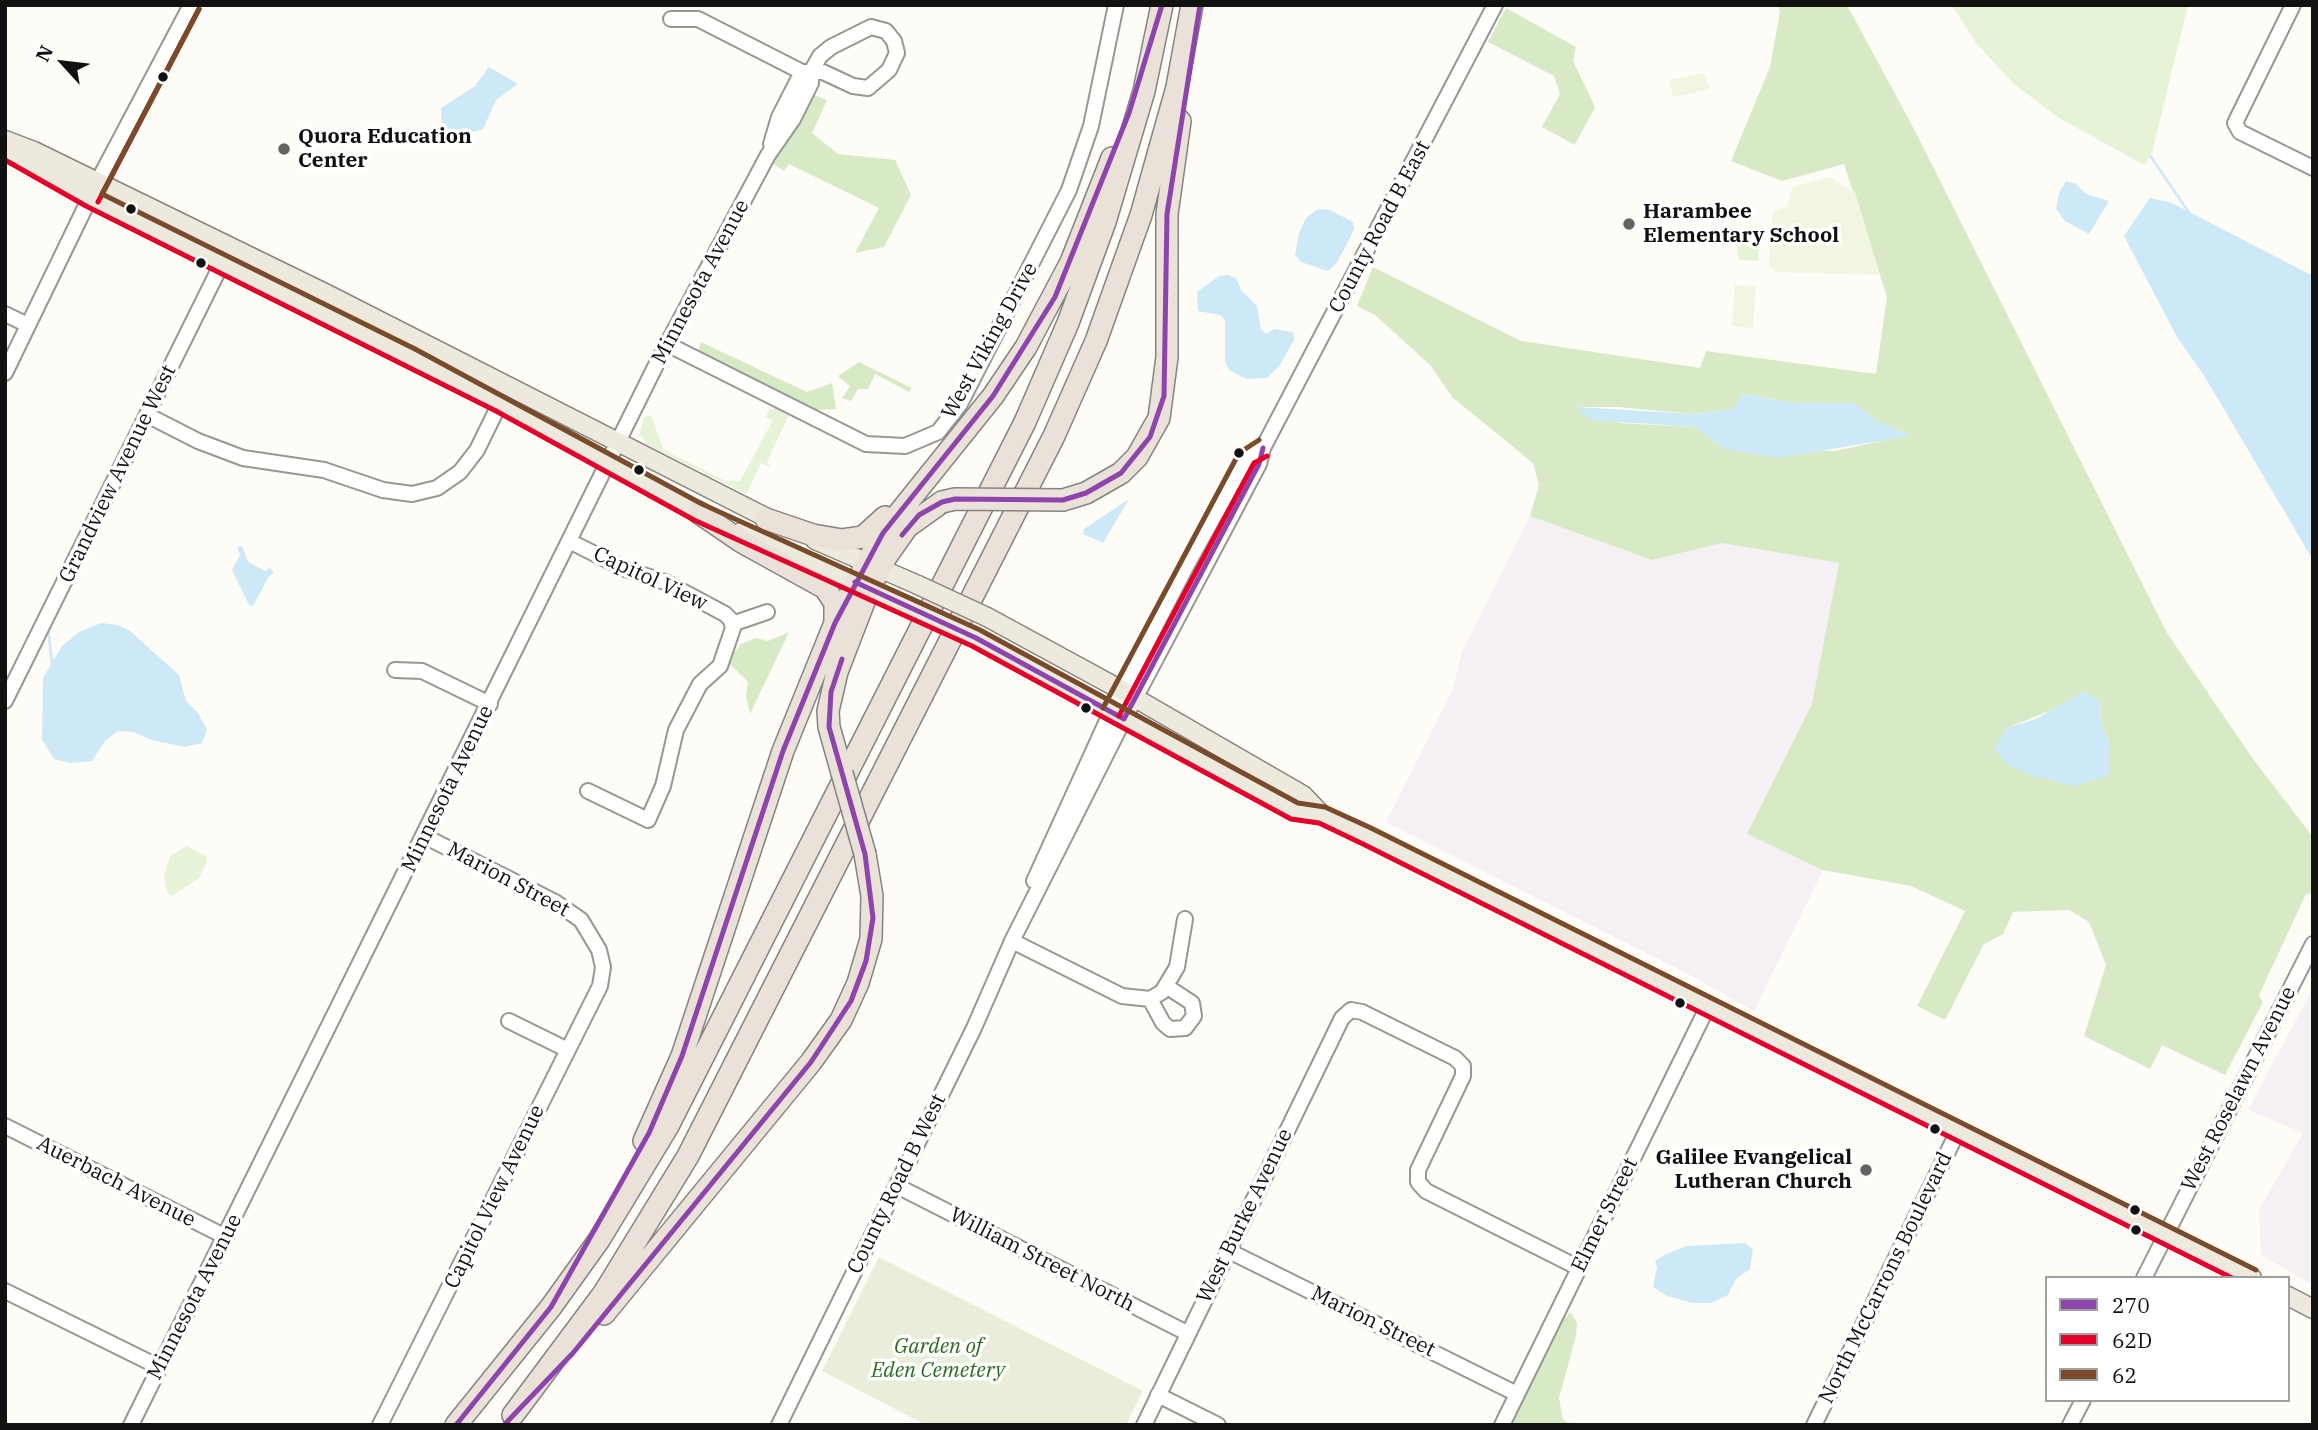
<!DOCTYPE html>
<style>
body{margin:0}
#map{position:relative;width:2318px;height:1430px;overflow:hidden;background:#fdfcf7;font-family:"IBM Plex Serif",serif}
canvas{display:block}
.frame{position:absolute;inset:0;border:7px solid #111;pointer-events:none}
.legend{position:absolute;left:2045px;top:1276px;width:245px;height:126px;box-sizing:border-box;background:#fff;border:2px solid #a0a0a0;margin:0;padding:9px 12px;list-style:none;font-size:21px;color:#111}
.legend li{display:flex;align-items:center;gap:14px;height:35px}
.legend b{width:35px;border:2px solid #a0a0a0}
.north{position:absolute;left:28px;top:28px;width:70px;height:70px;-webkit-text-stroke:5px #fff;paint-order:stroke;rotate:297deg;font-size:19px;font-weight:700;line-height:28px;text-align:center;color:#111}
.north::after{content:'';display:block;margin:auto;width:24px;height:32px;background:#111;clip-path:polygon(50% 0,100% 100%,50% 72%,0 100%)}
</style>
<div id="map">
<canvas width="2318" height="1430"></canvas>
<div class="frame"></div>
<ul class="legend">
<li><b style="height:9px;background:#8e44ad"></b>270</li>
<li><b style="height:9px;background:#e4002b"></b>62D</li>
<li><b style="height:9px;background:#7a4b2a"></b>62</li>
</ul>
<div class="north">N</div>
</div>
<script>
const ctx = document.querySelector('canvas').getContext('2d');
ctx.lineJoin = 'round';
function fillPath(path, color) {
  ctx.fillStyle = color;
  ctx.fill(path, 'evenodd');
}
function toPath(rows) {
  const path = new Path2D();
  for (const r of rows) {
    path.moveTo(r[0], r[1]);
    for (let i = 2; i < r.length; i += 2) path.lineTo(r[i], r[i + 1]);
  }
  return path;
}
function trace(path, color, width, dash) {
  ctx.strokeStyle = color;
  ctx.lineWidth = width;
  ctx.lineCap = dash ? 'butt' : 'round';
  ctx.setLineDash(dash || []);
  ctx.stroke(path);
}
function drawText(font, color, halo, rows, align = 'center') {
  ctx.font = font + ' "IBM Plex Serif",serif';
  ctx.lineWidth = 7;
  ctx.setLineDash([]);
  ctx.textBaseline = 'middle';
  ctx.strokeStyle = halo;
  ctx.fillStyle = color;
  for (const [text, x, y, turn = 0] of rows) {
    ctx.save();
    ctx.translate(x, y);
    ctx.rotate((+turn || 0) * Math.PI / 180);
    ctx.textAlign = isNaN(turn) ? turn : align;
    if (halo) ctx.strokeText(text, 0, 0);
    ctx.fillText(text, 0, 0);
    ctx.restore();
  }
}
fillPath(toPath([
 [1530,516,1652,560,1722,543,1839,563,1813,704,1748,834,1823,870,1754,1011,1679,969,1386,822,1452,691,1463,649],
 [2313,988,2313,1285,2261,1255,2259,1210,2303,1133,2248,1110]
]), '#f5f0f3');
fillPath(toPath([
 [1952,5,2188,5,2151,157,2144,165,2059,118,2014,84,1976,43],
 [1746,227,1760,227,1758,261,1740,260,1737,253,1738,239],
 [775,408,789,415,767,462,771,467,761,463,746,494,645,443,643,437,639,436,644,417,651,415,663,449,725,481,740,481,773,420,765,417,769,410],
 [187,846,207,857,206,864,199,878,172,896,167,892,164,876,170,856]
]), '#e7f3d7');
fillPath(toPath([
 [1778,5,1847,5,1914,129,2167,633,2253,759,2313,837,2313,893,2306,894,2259,995,2263,1002,2225,1075,2162,1045,2150,1069,2084,1036,2106,965,2089,922,2069,910,2013,912,2003,934,1984,944,1945,1020,1917,1006,1965,911,1911,886,1823,870,1747,834,1812,704,1839,563,1722,543,1652,560,1530,516,1539,485,1533,463,1452,397,1431,366,1375,315,1357,306,1373,267,1521,341,1700,368,1706,351,1876,374,1887,297,1844,164,1782,181,1731,161,1770,67,1780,12],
 [1742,394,1795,403,1853,403,1879,422,1909,435,1835,451,1725,449,1695,427,1620,423,1578,407,1618,407,1692,414,1734,409],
 [2100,700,2101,725,2110,743,2007,728,2064,705],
 [1506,8,1576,47,1573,61,1595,107,1575,145,1542,127,1560,94,1554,76,1488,42],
 [809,93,827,100,812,133,838,154,895,160,911,195,884,247,855,253,879,208,789,164,784,171,772,163,775,150],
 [701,342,807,392,832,383,836,409,816,410,698,351],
 [859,362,912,388,909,392,875,374,868,389,858,389,851,401,842,398,850,386,838,376],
 [789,632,750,714,746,696,748,682,727,661,741,644,756,638,768,641],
 [1570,1312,1577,1323,1576,1336,1559,1398,1563,1420,1573,1425,1511,1425,1561,1323]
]), '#d8eac5');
fillPath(toPath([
 [879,1257,1143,1391,1126,1425,926,1425,822,1371]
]), '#e9eedb');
fillPath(toPath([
 [1704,73,1710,89,1673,97,1669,80],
 [1829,177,1855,192,1880,275,1775,272,1769,265,1773,211,1788,206,1792,187],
 [1735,285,1756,286,1753,328,1732,326]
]), '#f0f6e1');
fillPath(toPath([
 [489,67,518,84,496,100,483,129,457,137,442,128,441,108,475,86],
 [2066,181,2076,184,2086,194,2109,201,2089,234,2065,221,2056,209,2059,193],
 [2150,198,2172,203,2313,276,2313,560,2205,377,2177,337,2124,236],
 [1318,209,1330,210,1353,222,1354,229,1347,244,1336,264,1328,271,1301,262,1295,255,1299,233,1306,218],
 [1228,275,1236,278,1241,290,1257,306,1261,330,1266,334,1274,329,1293,332,1294,340,1280,365,1267,378,1246,379,1229,370,1225,361,1225,320,1220,315,1198,311,1197,292,1219,276],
 [1742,394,1795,403,1853,403,1879,422,1911,436,1777,458,1725,449,1695,427,1590,420,1577,407,1693,414,1734,409],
 [1129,499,1103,543,1083,534,1084,529],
 [242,546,248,562,265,571,270,568,274,573,269,576,253,606,249,605,232,570,240,555,237,547],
 [101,623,118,625,130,631,179,675,186,701,198,713,207,730,202,743,185,747,152,740,133,732,118,731,105,741,92,761,70,763,54,759,42,740,43,678,62,646,79,632],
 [2083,692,2100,700,2101,725,2110,743,2109,775,2076,786,2033,776,2006,764,1994,747,2007,728,2036,719],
 [1745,1243,1753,1249,1750,1269,1736,1279,1728,1295,1711,1303,1693,1303,1667,1296,1653,1287,1657,1267,1655,1261,1666,1254,1687,1246]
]), '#cde8f7');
trace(toPath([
 [2151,157,2190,214],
 [48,628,52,663]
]), '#cde8f7', 2.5);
const minor = toPath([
 [2293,5,2235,123,2240,132,2313,168],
 [771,144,779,117,802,72],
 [5,314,28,325],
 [667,344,866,444,905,446,938,432,960,404,1069,190,1091,126,1116,5],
 [5,373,97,183,191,5],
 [147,415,198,441,243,458,324,470,383,490,412,494,437,488,460,472,477,450,500,403],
 [571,542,625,569,665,582,725,614,731,620,733,628,720,666,700,684,676,730,663,786,648,820,588,791],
 [732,624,767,612],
 [395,670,422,671,490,704],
 [5,701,230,247],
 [1034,881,1111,712,1188,563,1247,457,1263,448],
 [1012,941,1122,996,1150,999,1162,992,1177,967,1185,919],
 [1150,999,1163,1023,1170,1029,1185,1028,1194,1016,1192,1003,1166,986],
 [509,1021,568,1050],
 [5,1126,226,1237],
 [897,1186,1187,1333],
 [1229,1251,1517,1394],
 [2144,1278,2313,944],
 [5,1291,159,1367],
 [1158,1395,1218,1425],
 [131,1425,656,365,768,155,793,119,811,83,811,72,820,56,831,47,871,27,886,31,894,41,897,53,889,70,868,88,853,86,823,72,802,72,698,19,671,19],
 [380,1425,600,986,603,967,599,950,581,920,555,902,424,836],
 [779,1425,974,1028,1012,941,1124,719,1259,464,1263,448,1495,5],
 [1144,1425,1342,1018,1351,1010,1362,1012,1455,1058,1463,1066,1463,1076,1418,1170,1418,1182,1426,1191,1579,1268],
 [1502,1425,1708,1006],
 [1814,1425,1958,1131],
 [2070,1425,2083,1400]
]);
const major = toPath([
 [5,140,34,151,327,294,777,523],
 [5,150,90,198,500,403,709,518],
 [741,532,908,606],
 [815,540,918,585],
 [987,617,1123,691,1303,795,1322,815],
 [976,638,1295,811,1322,815,1367,836,2252,1278],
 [2288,1296,2313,1309]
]);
const highway = toPath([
 [1063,500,1086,493,1121,473,1137,457,1159,418,1167,357,1167,214,1180,121],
 [698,512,742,542,825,588,835,603,835,623],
 [766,519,813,535,842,540,863,537,885,517],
 [842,773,829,727,828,711,837,672,869,589,886,557,907,527,942,502],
 [644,1141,682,1056,783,751,835,623,883,533,993,396,1026,347,1071,262,1112,158],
 [604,1314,811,1062,841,1020,858,983,871,939,872,896,865,854],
 [513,1415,604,1293,688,1156,1054,436,1096,341,1141,215,1177,87,1192,5],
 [456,1425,551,1307,599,1240,668,1126,1025,422,1068,323,1105,222,1144,91,1162,5]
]);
trace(minor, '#979795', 18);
trace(major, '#858482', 21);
trace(highway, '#858482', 24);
trace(minor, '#fffffe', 14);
trace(major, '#ede9dc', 18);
trace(highway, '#eae1d8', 21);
const majorBridge = toPath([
 [918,585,987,617],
 [908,606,976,638]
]);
const highwayBridge = toPath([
 [942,502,955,499,1063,500],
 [842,773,865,854]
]);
trace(majorBridge, '#858482', 21, []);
trace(highwayBridge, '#858482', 24, []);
trace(majorBridge, '#ede9dc', 18);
trace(highwayBridge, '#eae1d8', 21);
trace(toPath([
 [902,535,919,515,942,502,955,499,1063,500,1086,493,1121,473,1150,437,1164,396,1167,214,1200,5],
 [855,582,976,638,1124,719],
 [1124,719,1259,464,1263,448],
 [456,1425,551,1307,649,1133,682,1056,783,751,835,623,883,533,993,396,1055,297,1129,113,1162,5],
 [504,1425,573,1353,811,1062,851,1001,866,961,873,918,865,854,829,727,831,692,842,659]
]), '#8e44ad', 5);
trace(toPath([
 [5,160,86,206,496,411,694,520,972,646,1291,819,1319,823,1363,844,2232,1278],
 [98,202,199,9],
 [1119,716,1254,463,1267,456]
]), '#e4002b', 5);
trace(toPath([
 [199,9,102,194,415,349,702,504,980,630,1298,803,1325,807,1371,828,2256,1270],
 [1103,708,1239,453,1259,440]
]), '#7a4b2a', 5);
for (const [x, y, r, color] of [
 [163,77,6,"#111"],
 [284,149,7,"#646362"],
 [131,209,6,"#111"],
 [1629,224,7,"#646362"],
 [201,263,6,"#111"],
 [1239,453,6,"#111"],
 [639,470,6,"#111"],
 [1086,708,6,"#111"],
 [1680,1003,6,"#111"],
 [1935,1129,6,"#111"],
 [1866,1170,7,"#646362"],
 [2135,1210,6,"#111"],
 [2136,1230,6,"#111"]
]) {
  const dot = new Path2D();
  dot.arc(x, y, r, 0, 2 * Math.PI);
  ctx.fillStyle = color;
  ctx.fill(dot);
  trace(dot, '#fff', 2.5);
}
drawText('bold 21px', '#111', '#fff', [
 ["Quora Education",298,137],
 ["Center",298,161],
 ["Harambee",1643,212],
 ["Elementary School",1643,236],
 ["Galilee Evangelical",1852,1158,"right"],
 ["Lutheran Church",1852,1182,"right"]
], 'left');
drawText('21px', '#111', '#fff', [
 ["County Road B East",1380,227,-62],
 ["Minnesota Avenue",701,282,-62],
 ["West Viking Drive",990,341,-61],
 ["Grandview Avenue West",118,474,-64],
 ["Capitol View",650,579,25],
 ["Minnesota Avenue",448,789,-64],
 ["Marion Street",508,880,28],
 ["West Roselawn Avenue",2239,1089,-63],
 ["Auerbach Avenue",116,1182,27],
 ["County Road B West",897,1184,-64],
 ["Capitol View Avenue",495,1197,-64],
 ["Elmer Street",1605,1215,-64],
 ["West Burke Avenue",1245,1216,-64],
 ["William Street North",1042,1260,27],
 ["North McCarrons Boulevard",1886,1278,-64],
 ["Minnesota Avenue",195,1297,-63],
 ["Marion Street",1373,1322,26]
]);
drawText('italic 21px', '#2f6b1f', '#fff', [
 ["Garden of",938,1347],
 ["Eden Cemetery",938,1371]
]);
</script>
